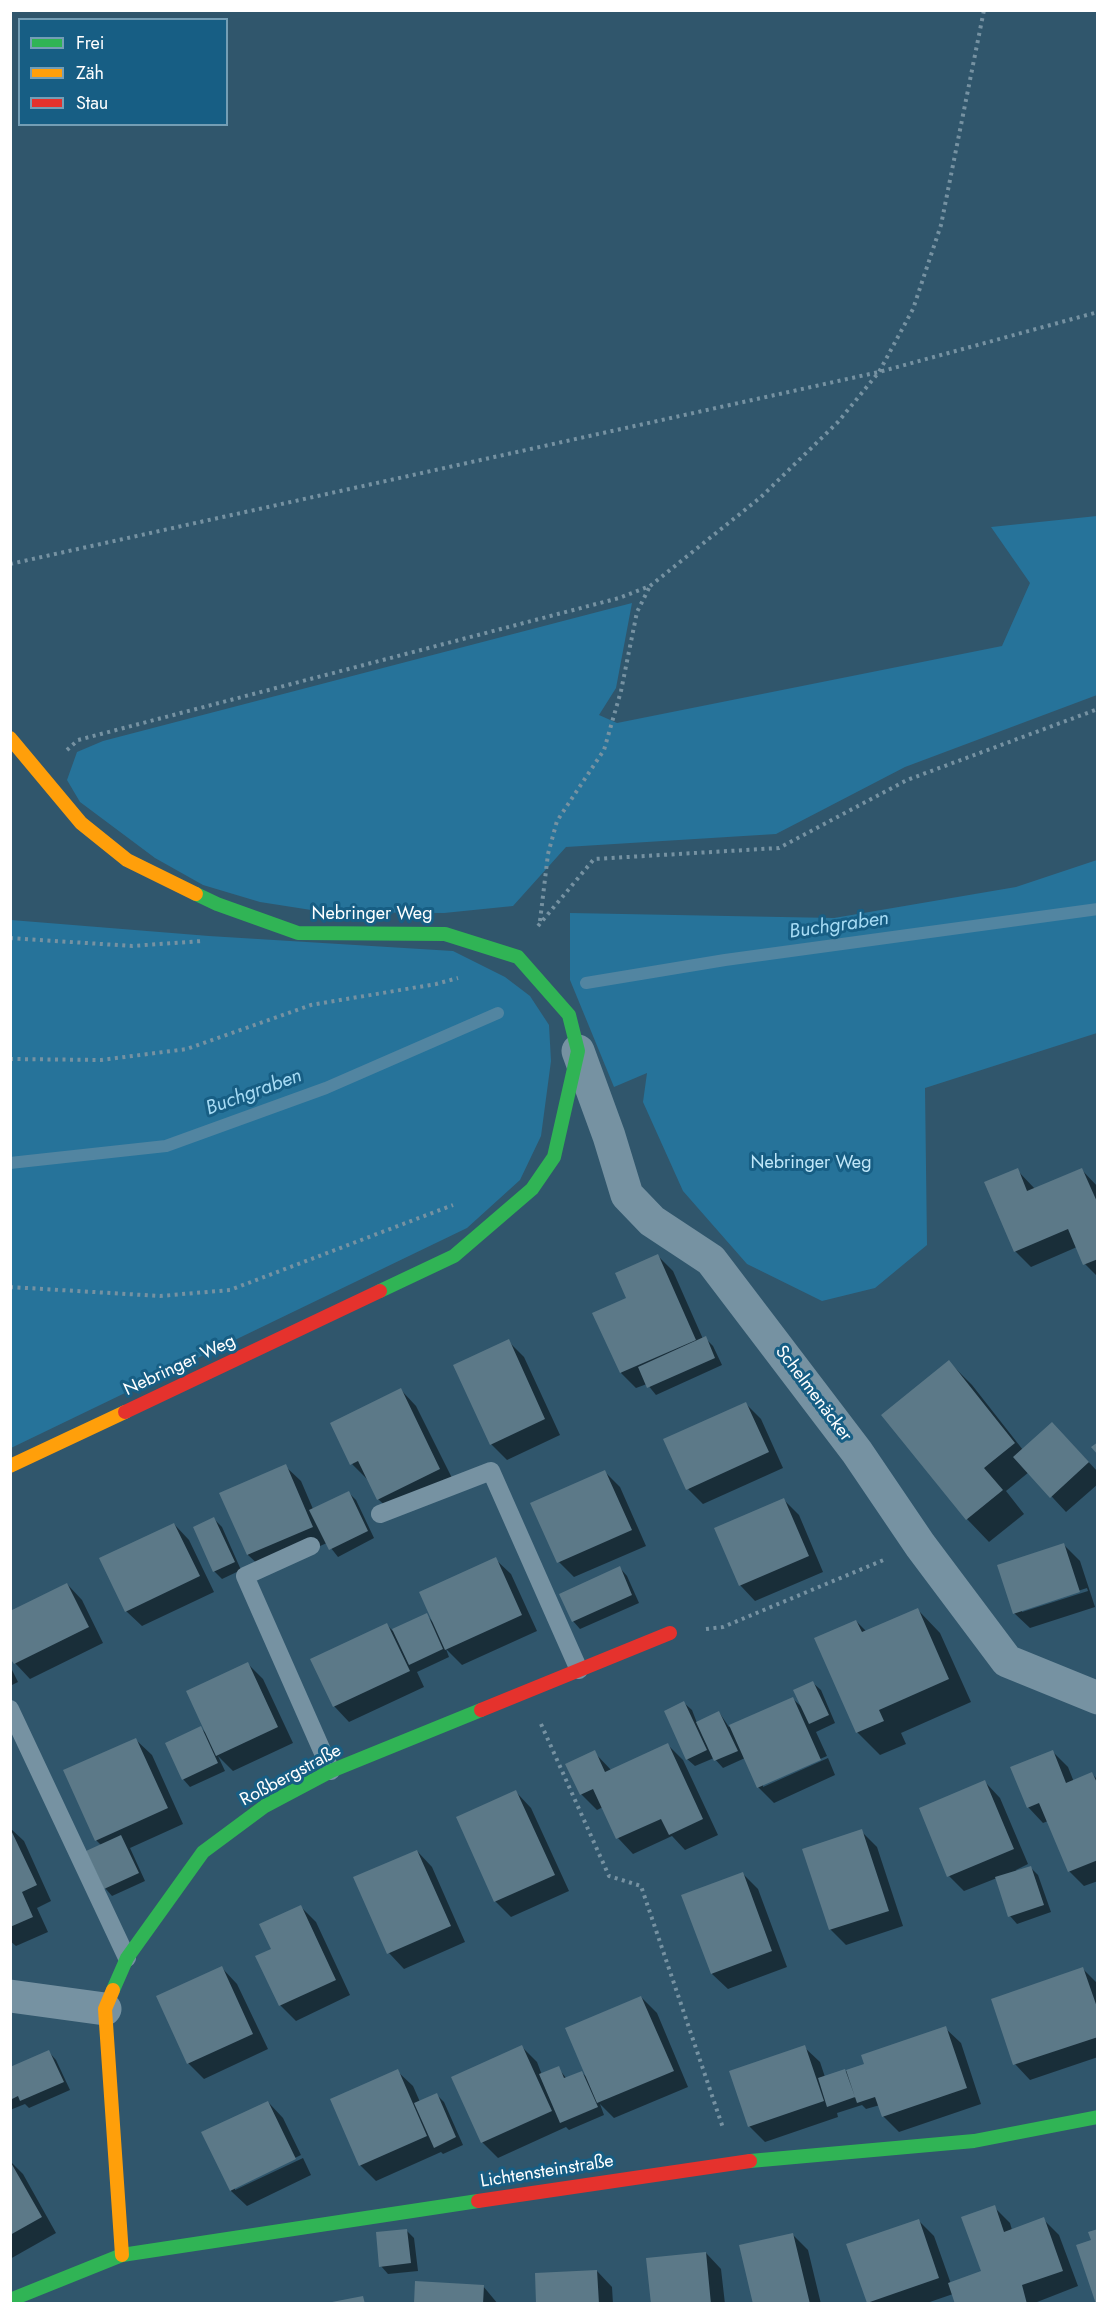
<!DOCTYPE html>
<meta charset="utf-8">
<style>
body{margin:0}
#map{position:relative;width:1108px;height:2314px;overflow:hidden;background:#30566c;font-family:Jost,sans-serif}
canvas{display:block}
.frame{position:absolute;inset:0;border:12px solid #fff;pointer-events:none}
.legend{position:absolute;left:18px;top:18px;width:210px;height:108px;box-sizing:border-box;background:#175e84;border:2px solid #749eb5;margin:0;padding:8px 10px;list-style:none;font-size:18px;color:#fff}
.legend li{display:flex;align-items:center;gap:12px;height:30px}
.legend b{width:30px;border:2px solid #749eb5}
</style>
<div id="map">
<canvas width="1108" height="2314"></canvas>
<div class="frame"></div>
<ul class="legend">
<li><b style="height:8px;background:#30b455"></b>Frei</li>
<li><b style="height:8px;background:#ff9f0a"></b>Zäh</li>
<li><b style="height:8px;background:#e5322d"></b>Stau</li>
</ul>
</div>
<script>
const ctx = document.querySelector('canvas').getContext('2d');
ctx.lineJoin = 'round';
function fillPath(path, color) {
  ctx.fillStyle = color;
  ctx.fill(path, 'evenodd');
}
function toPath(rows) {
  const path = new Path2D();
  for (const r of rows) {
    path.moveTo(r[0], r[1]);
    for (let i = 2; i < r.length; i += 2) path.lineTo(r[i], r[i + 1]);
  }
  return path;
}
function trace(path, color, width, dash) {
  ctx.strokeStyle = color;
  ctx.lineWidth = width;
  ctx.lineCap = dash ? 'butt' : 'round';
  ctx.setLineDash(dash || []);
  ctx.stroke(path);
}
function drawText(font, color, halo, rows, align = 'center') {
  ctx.font = font + ' Jost,sans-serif';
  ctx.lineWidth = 6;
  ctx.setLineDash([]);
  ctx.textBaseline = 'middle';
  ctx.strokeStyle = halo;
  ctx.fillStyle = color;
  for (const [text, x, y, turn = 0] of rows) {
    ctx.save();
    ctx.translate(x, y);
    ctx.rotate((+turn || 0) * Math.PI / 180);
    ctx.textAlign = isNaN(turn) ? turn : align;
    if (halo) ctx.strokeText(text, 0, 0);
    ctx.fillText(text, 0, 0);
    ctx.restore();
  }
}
fillPath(toPath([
 [1097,516,1097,695,905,767,776,834,566,847,513,906,444,913,324,912,260,902,203,885,155,858,80,802,67,780,77,752,103,741,632,603,616,688,599,715,617,723,1002,646,1030,583,991,527],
 [1097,860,1097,1033,925,1088,927,1245,875,1288,822,1301,747,1264,683,1191,643,1102,647,1073,614,1087,570,980,570,913,834,918,1016,887],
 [11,920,209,936,453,951,505,977,530,996,549,1025,551,1061,541,1136,520,1180,467,1228,11,1448]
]), '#26739a');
fillPath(toPath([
 [1081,1169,1098,1187,1098,1277,1085,1264,1077,1247,1031,1267,1015,1251,1017,1170,1035,1189],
 [658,1256,673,1271,703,1339,705,1338,713,1346,722,1365,656,1395,647,1384,636,1388,621,1373],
 [508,1341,524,1357,560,1435,507,1460,491,1444],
 [949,1362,972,1385,1023,1450,1068,1440,1098,1472,1098,1484,1066,1512,1029,1472,1006,1491,1024,1514,989,1542,967,1519],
 [401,1390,416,1406,455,1484,394,1514,378,1499,367,1479,352,1464],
 [745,1403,761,1419,783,1468,703,1504,688,1489],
 [285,1466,301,1481,313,1509,348,1492,356,1500,374,1538,338,1557,327,1543,264,1570,248,1555,221,1493],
 [605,1472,620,1487,646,1546,574,1577,559,1562],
 [783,1499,799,1515,823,1572,755,1601,740,1585],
 [214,1519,222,1527,241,1570,222,1579,214,1571],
 [174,1524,189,1540,214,1592,142,1626,126,1611],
 [1064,1545,1080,1561,1095,1607,1030,1628,1014,1613],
 [1087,1588,1088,1591,1022,1612,1022,1609],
 [495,1559,511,1574,537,1631,462,1665,446,1649,449,1657,417,1672,424,1687,349,1722,334,1706,387,1625,393,1631,426,1615,434,1623],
 [620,1568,627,1576,639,1603,580,1629,573,1621],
 [67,1584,82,1600,103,1643,30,1679,15,1663],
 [918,1610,940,1633,971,1702,901,1733,906,1744,880,1755,857,1732,856,1621,867,1632],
 [248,1664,263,1679,293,1743,233,1771,218,1756,225,1771,190,1787,183,1779,201,1728,208,1735],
 [10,1666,18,1682,10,1686],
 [813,1683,821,1690,835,1723,816,1732,827,1756,763,1784,763,1787,828,1758,835,1775,774,1803,758,1787,745,1758,723,1768,714,1758,695,1766,687,1759,684,1703,692,1710,697,1723,719,1712,729,1727,793,1699,804,1709],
 [136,1740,152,1755,183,1824,130,1848,145,1881,112,1896,105,1888,102,1846,96,1840],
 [668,1745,683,1760,718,1835,685,1850,672,1836,633,1854,618,1838,603,1807,597,1810,581,1794,594,1752,612,1771],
 [1052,1751,1068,1767,1074,1782,1092,1774,1098,1780,1098,1881,1084,1886,1069,1871,1048,1821,1043,1823,1028,1807],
 [985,1782,1000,1798,1028,1864,1016,1870,1017,1872,1030,1867,1038,1875,1051,1912,1017,1924,1010,1916,997,1878,964,1891,949,1876],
 [516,1792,531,1808,569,1891,511,1917,495,1901],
 [10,1828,24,1841,51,1901,37,1908,48,1932,16,1946,10,1941],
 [861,1831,877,1847,903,1926,846,1945,830,1929],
 [417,1851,432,1867,465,1942,404,1969,389,1953],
 [742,1873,758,1889,787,1967,728,1989,712,1974],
 [300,1906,316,1922,350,1995,296,2021,280,2005,273,1949],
 [222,1968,237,1984,268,2049,204,2079,188,2063],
 [1083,1969,1098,1984,1098,2057,1030,2080,1015,2064],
 [641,1997,657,2013,688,2087,614,2118,600,2104,604,2115,569,2130,566,2127,498,2158,482,2142,521,2046,537,2062,542,2075,558,2068,567,2079,582,2073,589,2079],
 [945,2028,961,2043,981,2104,899,2132,883,2116,880,2105,866,2109,862,2105,837,2113,838,2117,765,2142,749,2126,804,2047,820,2062,825,2077,864,2066],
 [49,2052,56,2060,70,2090,29,2108,25,2104,10,2110,10,2069],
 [397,2071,413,2086,420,2102,437,2095,444,2102,463,2145,443,2154,441,2152,376,2181,360,2165],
 [268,2102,283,2118,301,2155,235,2187,235,2190,303,2158,311,2175,247,2206,231,2191,203,2133],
 [10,2161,23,2174,56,2233,10,2259],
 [994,2207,1010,2223,1012,2230,1043,2219,1059,2235,1078,2286,1032,2304,957,2304,953,2294,924,2304,870,2304,868,2302,919,2221,934,2236,951,2284,984,2277],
 [407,2231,414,2238,418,2271,388,2274,381,2266],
 [792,2234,808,2250,821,2304,754,2304],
 [706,2253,721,2269,725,2304,652,2304],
 [597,2271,612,2287,613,2304,538,2304],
 [483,2286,498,2304,415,2304]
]), '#0007');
trace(toPath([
 [586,983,725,960,1098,909],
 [10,1163,166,1146,326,1088,498,1013]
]), '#5285a1', 12);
fillPath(toPath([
 [1018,1168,1027,1191,1082,1168,1098,1204,1098,1259,1083,1265,1068,1229,1014,1252,984,1182],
 [658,1254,696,1340,620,1373,592,1313,626,1298,615,1273],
 [706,1336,715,1358,647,1388,638,1367],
 [509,1339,545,1419,490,1445,453,1365],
 [949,1360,1015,1443,984,1468,1003,1490,966,1520,881,1415],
 [401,1388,440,1469,377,1500,358,1461,350,1465,330,1423],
 [746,1402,769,1452,686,1490,663,1439],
 [1052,1422,1089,1462,1050,1498,1013,1457],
 [1098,1442,1098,1455,1091,1447],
 [286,1464,313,1527,247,1555,219,1493],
 [605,1470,632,1530,557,1563,530,1503],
 [349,1491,368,1531,329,1550,309,1510],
 [784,1498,809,1556,739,1586,714,1528],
 [214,1517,235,1562,213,1572,193,1527],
 [174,1523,200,1576,125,1612,99,1558],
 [1064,1543,1080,1592,1013,1614,997,1565],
 [496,1557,522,1615,445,1650,419,1592],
 [620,1566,632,1595,572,1622,559,1594],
 [67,1583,89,1627,14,1664,10,1658,10,1611],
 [918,1608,949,1679,879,1710,884,1721,856,1733,814,1638,856,1620,862,1632],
 [427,1613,443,1649,409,1665,392,1629],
 [387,1623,410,1671,333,1707,310,1659],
 [248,1662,278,1727,216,1756,186,1691],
 [813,1681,829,1715,809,1724,793,1690],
 [793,1697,821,1760,757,1788,729,1725],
 [684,1701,707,1750,686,1760,664,1711],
 [719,1711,738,1751,714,1761,696,1722],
 [201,1726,218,1763,182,1780,165,1743],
 [136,1738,168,1808,95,1841,63,1770],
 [668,1743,703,1819,669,1835,661,1819,616,1839,593,1789,580,1795,565,1764,595,1750,605,1772],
 [1053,1750,1066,1783,1092,1772,1098,1785,1098,1860,1068,1872,1039,1803,1027,1808,1010,1767],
 [985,1780,1014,1849,947,1877,919,1808],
 [516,1790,555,1875,494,1902,456,1817],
 [10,1828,37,1885,22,1892,33,1917,10,1927],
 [862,1829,889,1911,829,1930,802,1849],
 [121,1835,139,1873,104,1889,86,1851],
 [417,1850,451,1926,387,1954,353,1877],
 [1031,1866,1044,1905,1008,1917,995,1877],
 [743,1872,772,1951,711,1974,681,1895],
 [301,1905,336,1980,279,2006,255,1956,271,1949,259,1924],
 [222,1966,253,2034,187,2064,156,1996],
 [1083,1967,1098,2010,1098,2037,1013,2065,991,1999],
 [641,1996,674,2071,597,2103,565,2028],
 [946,2026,967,2088,882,2117,875,2097,857,2103,846,2070,864,2064,861,2055],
 [522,2045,552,2111,481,2143,451,2077],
 [805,2045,824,2101,748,2127,729,2071],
 [49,2050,64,2082,20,2101,18,2096,10,2100,10,2067],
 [559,2066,564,2078,582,2071,598,2107,560,2123,539,2074],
 [398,2069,427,2136,359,2166,330,2099],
 [845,2069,855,2097,827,2107,818,2078],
 [437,2093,456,2137,434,2148,414,2103],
 [268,2101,296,2159,230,2191,201,2132],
 [10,2161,42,2217,10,2235],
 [995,2205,1004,2232,1044,2217,1063,2271,1022,2285,1027,2304,955,2304,948,2283,981,2271,961,2217],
 [919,2219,939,2278,867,2303,846,2244],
 [407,2229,411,2263,379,2267,376,2232],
 [1098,2229,1098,2304,1096,2304,1076,2245,1091,2240,1088,2232],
 [793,2233,810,2304,753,2304,739,2245],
 [706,2252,711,2304,651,2304,646,2258],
 [597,2270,599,2304,536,2304,535,2273],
 [415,2281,484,2285,483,2304,414,2304],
 [363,2296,365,2304,332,2304,332,2302]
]), '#5c7988');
trace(toPath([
 [10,564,879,372,1098,312],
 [67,750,78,740,619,598,650,586,761,497,838,422,879,372,913,309,941,225,984,10],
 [540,921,548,854,557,821,604,750,621,691,637,612,650,586],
 [538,926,594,859,779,848,907,780,1098,709],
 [10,938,132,946,202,941],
 [10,1059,101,1060,187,1049,311,1005,436,984,458,978],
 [10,1287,160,1296,230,1290,453,1205],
 [706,1629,723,1627,886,1559],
 [541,1724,609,1876,641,1886,723,2128]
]), '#7692a2', 4, [3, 4.5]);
trace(toPath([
 [380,1514,491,1471,579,1670],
 [311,1546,245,1576,331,1771],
 [10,1709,127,1958]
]), '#7692a2', 18);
trace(toPath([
 [578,1051,609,1136,627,1195,652,1221,711,1260,857,1452,920,1545,1007,1661,1098,1698],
 [10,1996,105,2009]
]), '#7692a2', 33);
trace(toPath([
 [196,894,217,904,298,933,445,934,518,957,569,1015,578,1051,554,1157,532,1189,454,1256,380,1291],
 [113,1990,127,1958,203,1852,265,1806,331,1771,481,1710],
 [750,2161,974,2141,1098,2117],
 [10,2300,122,2255,478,2201]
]), '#30b455', 14);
trace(toPath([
 [10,738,81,823,127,860,196,894],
 [10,1466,125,1412],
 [113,1990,105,2009,122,2255]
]), '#ff9f0a', 14);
trace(toPath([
 [125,1412,380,1291],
 [481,1710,670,1633],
 [478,2201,750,2161]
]), '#e5322d', 14);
drawText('18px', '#fff', '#175e84', [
 ["Nebringer Weg",372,915],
 ["Nebringer Weg",180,1366,-25],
 ["Schelmenäcker",813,1394,53],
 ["Roßbergstraße",291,1776,-28],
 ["Lichtensteinstraße",547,2172,-9]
]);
drawText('18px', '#c0e7f9', '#175e84', [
 ["Nebringer Weg",811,1164]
]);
drawText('italic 20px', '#a6dbf4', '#175e84', [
 ["Buchgraben",839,926,-8],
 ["Buchgraben",254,1093,-20]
]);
</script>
